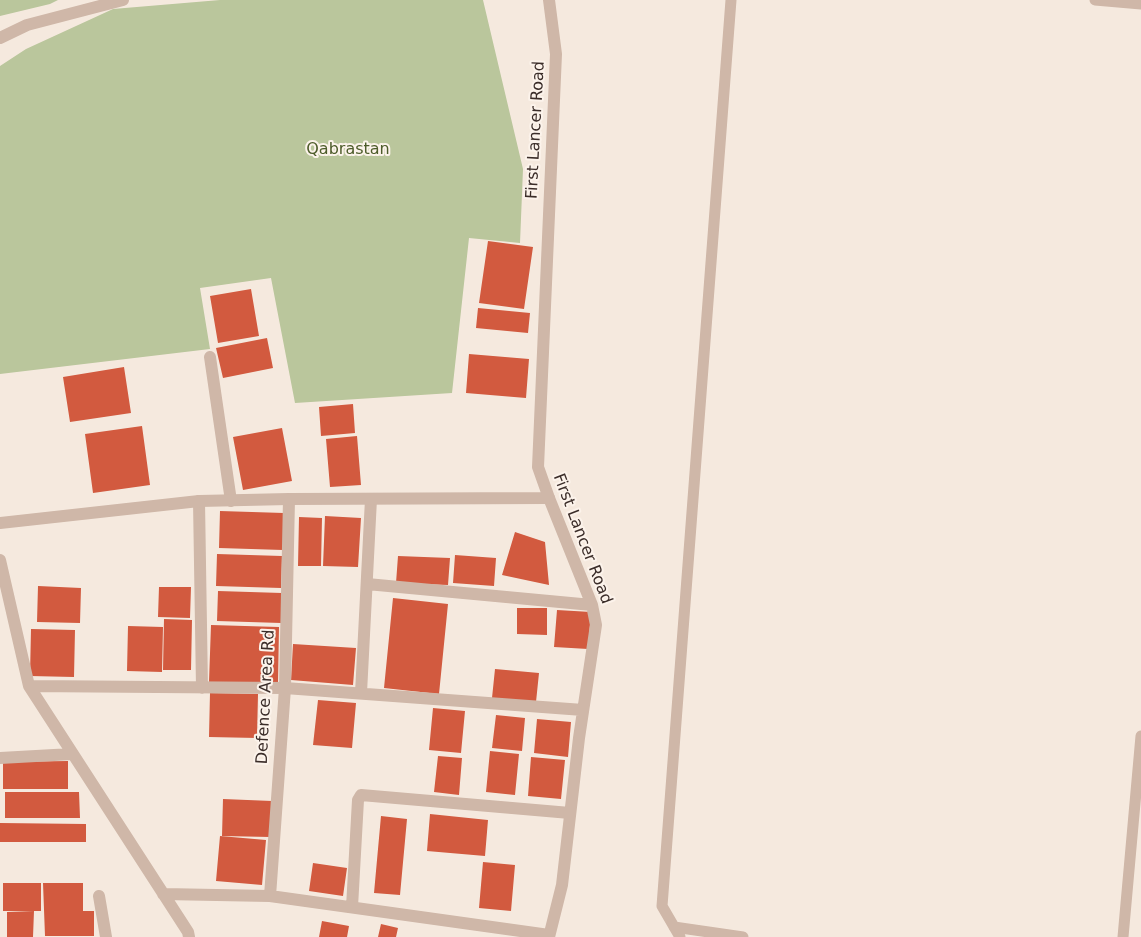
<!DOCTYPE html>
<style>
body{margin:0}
canvas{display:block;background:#f5e9de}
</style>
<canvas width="1141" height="937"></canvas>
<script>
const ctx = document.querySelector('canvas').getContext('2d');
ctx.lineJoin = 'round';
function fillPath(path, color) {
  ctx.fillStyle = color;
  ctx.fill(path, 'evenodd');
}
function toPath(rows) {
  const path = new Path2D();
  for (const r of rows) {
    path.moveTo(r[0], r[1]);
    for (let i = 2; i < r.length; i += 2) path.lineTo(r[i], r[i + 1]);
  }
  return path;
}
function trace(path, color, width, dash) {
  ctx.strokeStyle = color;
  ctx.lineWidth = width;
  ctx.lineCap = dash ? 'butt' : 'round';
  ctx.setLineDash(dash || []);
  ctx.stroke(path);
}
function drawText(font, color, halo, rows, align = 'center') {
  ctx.font = font + ' "DejaVu Sans",sans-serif';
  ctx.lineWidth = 4;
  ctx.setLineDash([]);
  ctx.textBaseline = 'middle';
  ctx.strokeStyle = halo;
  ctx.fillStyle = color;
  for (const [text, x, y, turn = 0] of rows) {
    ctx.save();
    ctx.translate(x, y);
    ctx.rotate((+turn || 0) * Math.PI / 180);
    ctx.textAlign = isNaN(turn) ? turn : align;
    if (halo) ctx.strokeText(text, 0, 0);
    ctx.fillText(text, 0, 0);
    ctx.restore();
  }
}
fillPath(toPath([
 [0,0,58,0,50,4,0,16],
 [220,0,483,0,523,169,520,243,469,238,452,393,295,403,271,278,200,288,210,349,0,374,0,66,26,49,113,9]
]), '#bac69c');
fillPath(toPath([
 [488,241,533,247,524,309,479,303],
 [251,289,259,336,218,343,210,296],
 [478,308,530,313,528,333,476,328],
 [267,338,273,368,223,378,216,348],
 [469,354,529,359,526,398,466,393],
 [124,367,131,413,70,422,63,377],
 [353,404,355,433,321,436,319,407],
 [142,426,150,485,93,493,85,434],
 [282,428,292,481,243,490,233,437],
 [357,436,361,485,330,487,326,439],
 [220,511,284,513,283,550,219,548],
 [325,516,361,518,358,567,323,566],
 [299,517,322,518,321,566,298,566],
 [515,532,545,542,549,585,502,575],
 [217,554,282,556,281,588,216,586],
 [455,555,496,558,494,586,453,583],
 [398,556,450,558,448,585,396,583],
 [38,586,81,588,80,623,37,622],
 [159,587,191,587,190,618,158,617],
 [218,591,282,593,281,623,217,621],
 [393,598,448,604,439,694,384,688],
 [517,608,547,608,547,635,517,634],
 [557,610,591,612,588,649,554,647],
 [164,619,192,620,191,670,163,670],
 [211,625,279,627,278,684,209,682],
 [128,626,163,627,162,672,127,671],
 [31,629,75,630,74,677,30,676],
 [293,644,356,648,353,685,291,680],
 [495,669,539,673,536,702,492,698],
 [210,693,258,694,257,738,209,737],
 [318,700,356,703,352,748,313,745],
 [433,708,465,711,461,753,429,750],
 [496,715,525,718,522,751,492,748],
 [537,719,571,722,568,757,534,753],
 [490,751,519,754,515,795,486,792],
 [438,756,462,758,459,795,434,792],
 [531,757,565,760,561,799,528,796],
 [68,761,68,789,3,789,3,762],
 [5,792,79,792,80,818,5,818],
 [223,799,272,801,270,837,222,836],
 [430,814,488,820,485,856,427,851],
 [381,816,407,819,400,895,374,893],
 [0,823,86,824,86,842,0,842],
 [220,836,266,840,262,885,216,881],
 [483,862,515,865,511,911,479,908],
 [313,863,347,868,343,896,309,891],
 [3,883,41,883,41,911,3,911],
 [43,883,83,883,83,911,94,911,94,936,45,936],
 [34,911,33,937,7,937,7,912],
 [322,921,349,926,347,937,319,937],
 [381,924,398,928,396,937,378,937]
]), '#d25a3f');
trace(toPath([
 [1095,0,1141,4],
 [674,927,743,937],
 [680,937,662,906,731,0],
 [1123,937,1141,736]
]), '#cfb7a8', 11);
trace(toPath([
 [210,357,231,501],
 [199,501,202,688],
 [0,560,29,686,188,932,189,937],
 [367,584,592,605],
 [29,686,285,688,583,710],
 [361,693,371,499],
 [0,758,72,754],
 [163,894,270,896,549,935],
 [99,896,106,937],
 [270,896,285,688,289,499],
 [352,907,358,800,361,795,570,813],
 [549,937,562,885,579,738,596,625,592,605,549,498]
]), '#cfb7a8', 12);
trace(toPath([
 [0,38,27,25,123,0],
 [0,523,199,501,289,499,549,498,538,467,556,54,549,0]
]), '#cfb7a8', 12);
drawText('16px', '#3b2d29', '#fcf3eb', [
 ["First Lancer Road",536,130,-87],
 ["First Lancer Road",582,539,69],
 ["Defence Area Rd",266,697,-87]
]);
drawText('16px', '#4d5c2a', '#fcf3eb', [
 ["Qabrastan",348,150]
]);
</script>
